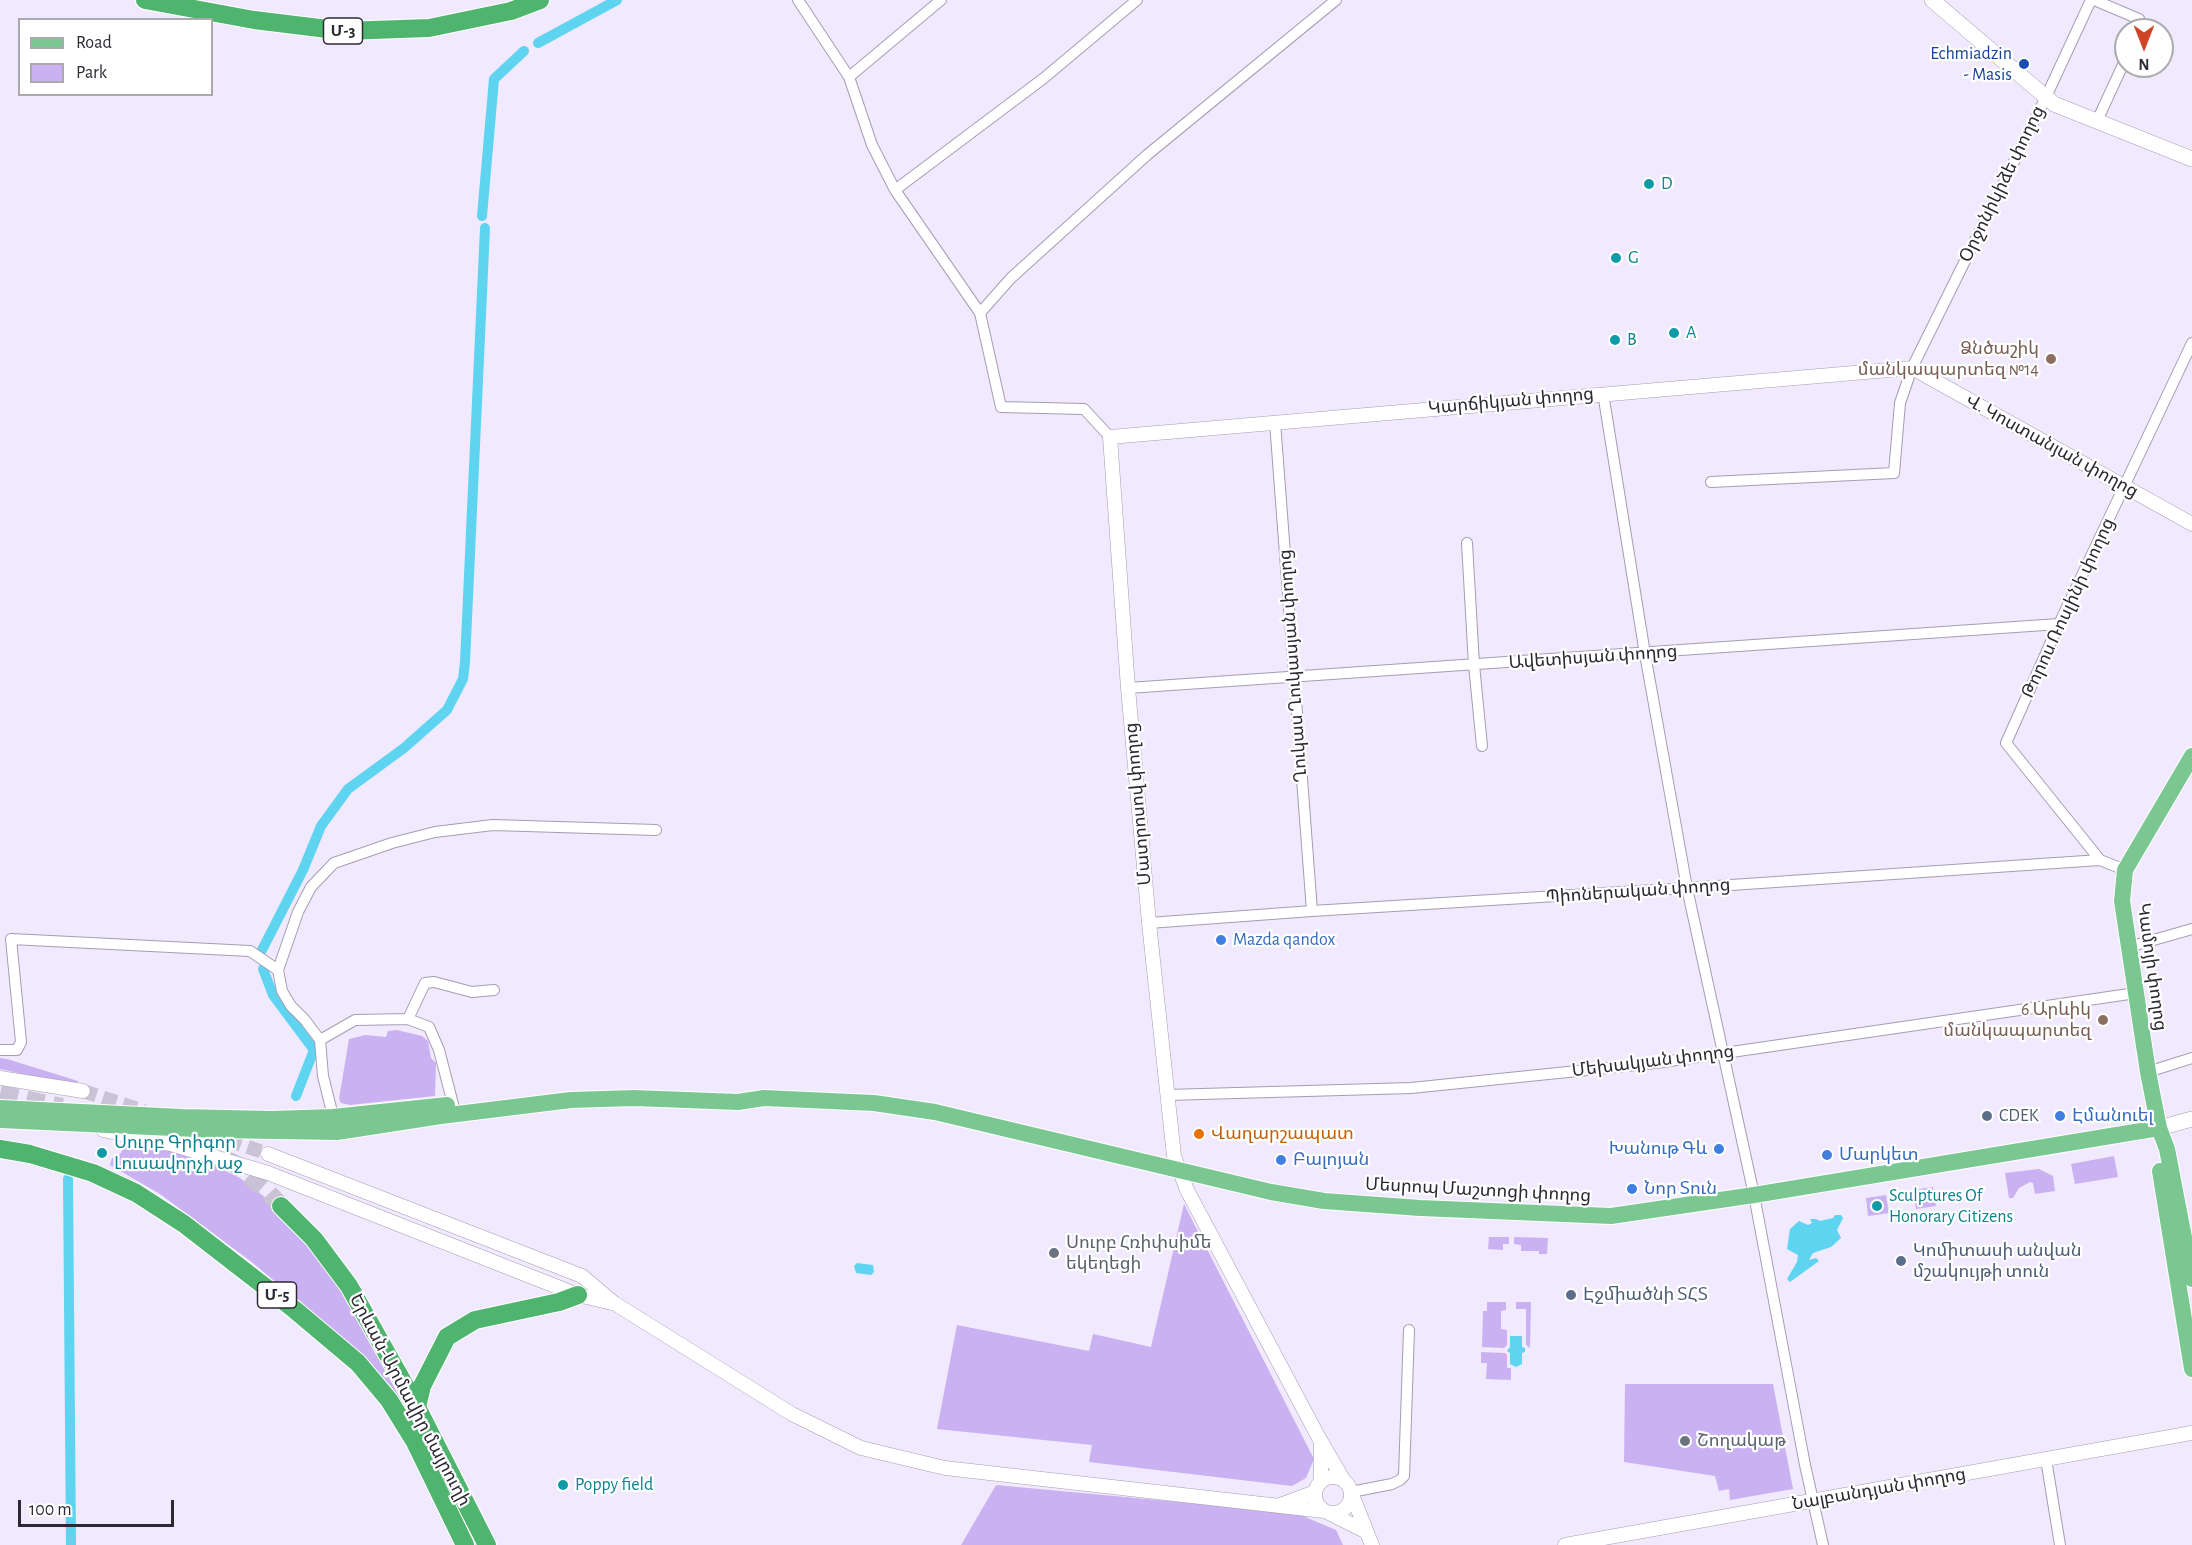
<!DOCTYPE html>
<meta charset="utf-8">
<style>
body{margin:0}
#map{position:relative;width:2192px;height:1545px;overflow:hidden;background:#f1eafe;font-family:"Alegreya Sans",sans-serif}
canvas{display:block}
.legend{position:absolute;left:18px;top:18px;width:195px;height:78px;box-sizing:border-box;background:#fff;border:2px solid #aba9ad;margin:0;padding:8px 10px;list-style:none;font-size:18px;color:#2d2933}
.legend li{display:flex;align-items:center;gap:12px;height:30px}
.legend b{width:30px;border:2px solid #aba9ad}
.north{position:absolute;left:2114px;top:18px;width:60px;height:60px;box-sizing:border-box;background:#fff;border:2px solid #aba9ad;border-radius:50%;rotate:180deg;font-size:16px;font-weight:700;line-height:24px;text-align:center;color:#2d2933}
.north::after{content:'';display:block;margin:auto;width:21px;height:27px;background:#ce4424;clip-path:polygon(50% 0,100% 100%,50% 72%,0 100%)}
.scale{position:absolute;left:18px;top:1500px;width:156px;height:27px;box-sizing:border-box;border:3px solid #2d2933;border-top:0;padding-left:8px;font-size:18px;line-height:21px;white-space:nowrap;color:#2d2933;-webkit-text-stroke:4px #fff;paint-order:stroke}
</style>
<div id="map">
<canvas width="2192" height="1545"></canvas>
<ul class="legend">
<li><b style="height:8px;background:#7bc792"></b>Road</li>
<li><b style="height:16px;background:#cab1f1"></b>Park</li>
</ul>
<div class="north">N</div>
<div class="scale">100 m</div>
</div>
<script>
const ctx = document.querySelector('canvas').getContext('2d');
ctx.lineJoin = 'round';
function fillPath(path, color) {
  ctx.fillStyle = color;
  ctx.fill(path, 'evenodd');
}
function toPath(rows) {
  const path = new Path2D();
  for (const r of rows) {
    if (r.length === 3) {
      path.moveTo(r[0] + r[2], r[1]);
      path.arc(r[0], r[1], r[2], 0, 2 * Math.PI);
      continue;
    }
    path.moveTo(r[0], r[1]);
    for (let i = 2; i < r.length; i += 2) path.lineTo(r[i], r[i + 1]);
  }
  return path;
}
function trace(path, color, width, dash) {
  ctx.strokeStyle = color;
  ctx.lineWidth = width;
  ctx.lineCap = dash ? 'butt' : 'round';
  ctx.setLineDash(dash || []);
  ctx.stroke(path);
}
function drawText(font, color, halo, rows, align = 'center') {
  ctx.font = font + ' "Alegreya Sans","Noto Sans Armenian",sans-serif';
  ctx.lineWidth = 4.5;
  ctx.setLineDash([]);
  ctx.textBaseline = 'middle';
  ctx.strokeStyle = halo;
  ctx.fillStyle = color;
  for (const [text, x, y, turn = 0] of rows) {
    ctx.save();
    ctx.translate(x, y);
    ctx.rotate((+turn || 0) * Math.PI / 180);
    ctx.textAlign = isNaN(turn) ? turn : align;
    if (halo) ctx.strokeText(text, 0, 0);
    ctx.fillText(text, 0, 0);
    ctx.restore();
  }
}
fillPath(toPath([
 [397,1030,422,1036,428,1041,431,1058,436,1063,435,1096,350,1105,341,1103,339,1099,349,1039,365,1035,386,1037,388,1031],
 [0,1058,7,1059,78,1081,76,1086,0,1069],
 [131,1139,191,1154,240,1178,274,1204,312,1249,351,1304,389,1364,480,1545,472,1545,411,1426,326,1325,253,1263,160,1194,110,1165,112,1158,121,1153,124,1146],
 [2114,1156,2118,1177,2075,1184,2071,1164],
 [2039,1169,2053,1176,2055,1191,2035,1194,2033,1183,2030,1182,2019,1188,2013,1198,2009,1198,2005,1173],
 [1933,1187,1936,1206,1916,1209,1913,1190],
 [1886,1195,1889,1213,1868,1216,1866,1198],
 [1184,1204,1314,1459,1306,1478,1292,1486,1089,1462,1092,1445,937,1429,957,1325,1089,1351,1093,1334,1151,1347],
 [1489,1237,1509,1237,1509,1244,1503,1244,1503,1250,1488,1249],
 [1514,1237,1548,1238,1547,1254,1539,1254,1539,1251,1521,1251,1521,1245,1514,1244],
 [1487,1302,1506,1302,1506,1310,1501,1311,1501,1329,1507,1330,1507,1345,1504,1348,1482,1347,1483,1311,1487,1311],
 [1516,1302,1531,1302,1530,1348,1526,1345,1526,1309,1516,1309],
 [1481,1352,1505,1353,1507,1355,1507,1368,1511,1368,1511,1380,1486,1379,1487,1363,1481,1363],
 [1625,1384,1773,1384,1793,1489,1730,1500,1729,1489,1719,1491,1715,1476,1624,1462],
 [996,1485,1296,1513,1336,1530,1343,1545,961,1545]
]), '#cab1f1');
fillPath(toPath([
 [1835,1215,1841,1215,1843,1218,1837,1230,1841,1238,1831,1247,1813,1253,1809,1260,1816,1258,1819,1261,1790,1282,1787,1279,1797,1262,1798,1255,1787,1249,1790,1229,1799,1221,1808,1225,1812,1223,1810,1219,1816,1219,1820,1221,1833,1218],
 [857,1263,873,1265,874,1272,871,1275,856,1273,854,1266],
 [1510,1336,1522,1336,1522,1347,1525,1348,1525,1352,1522,1353,1522,1364,1516,1367,1510,1364,1510,1353,1507,1351,1510,1347]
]), '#5ed4f1');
trace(toPath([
 [538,43,617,0],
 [482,216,494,79,524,51],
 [262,950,303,870,321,826,348,789,404,748,447,710,463,679,465,662,485,228],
 [263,969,273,995,314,1050,296,1096],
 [68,1179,71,1545]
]), '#5ed4f1', 10);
trace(toPath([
 [83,1091,144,1111],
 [208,1133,268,1154]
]), '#cac3d5', 14, [14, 7]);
trace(toPath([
 [0,1094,62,1107],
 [227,1160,235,1164,266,1190,281,1206]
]), '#cac3d5', 18, [18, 9]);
const minor = toPath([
 [798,0,849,77,872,145,895,190,980,313,1001,407,1084,409,1110,437],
 [2094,0,2139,19,2141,23,2139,30],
 [849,77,941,0],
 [2097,121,2126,58],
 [895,190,1044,78,1137,0],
 [980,313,1011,278,1147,155,1336,0],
 [1603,393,1645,654,1687,888,1754,1195,1805,1465,1823,1545],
 [1275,422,1312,911],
 [1711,482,1894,473,1900,403,1912,368,2046,97,2091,0],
 [1467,543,1474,665,1482,746],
 [1128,688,2059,624],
 [2100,860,2006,743,2059,624,2192,343],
 [1149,923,1312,911,1687,888,2100,860,2125,870],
 [2129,947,2192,929],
 [278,970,298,912,311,887,334,863,392,843,435,832,493,825,656,830],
 [408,1019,425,983,434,982,472,992,494,990],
 [320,1040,355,1020,408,1019,429,1027,439,1050,453,1104],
 [0,1050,17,1050,21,1042,11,939,250,951,278,970,282,991,291,1006,305,1020,320,1040,323,1076,334,1120],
 [2148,1072,2192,1058],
 [1167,1095,1411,1088,1656,1063,2136,993],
 [2046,1459,2060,1545],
 [1351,1492,1392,1484,1400,1480,1404,1476,1409,1330]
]);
const tertiary = toPath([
 [0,1078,83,1091],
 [103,1130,174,1145,268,1173,578,1295,612,1303],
 [268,1154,582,1276,614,1303,792,1414,861,1448,945,1468,1324,1511],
 [1333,1495,18],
 [1321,1481,1321,1444],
 [1344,1481,1319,1438,1187,1190,1174,1156,1149,923,1128,688,1110,437,1912,368,2192,524],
 [1351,1492,1372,1545],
 [1280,1505,1315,1492],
 [1329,1513,1365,1531],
 [1565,1545,2192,1433]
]);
const secondary = toPath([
 [1932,0,2054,104,2192,159],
 [2159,1128,2192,1119]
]);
const primary = toPath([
 [2192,756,2125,870,2122,901,2148,1072,2159,1128,2167,1149,2192,1279],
 [0,1108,182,1117,271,1119,333,1117,447,1105],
 [0,1120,215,1130,337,1132,441,1116,571,1100,634,1098,738,1102,764,1098,874,1103,935,1112,1271,1192,1324,1201,1420,1208,1611,1216,1754,1195,2159,1128],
 [2160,1171,2192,1369]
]);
const trunk = toPath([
 [145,0,254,20,344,31,429,28,511,11,540,0],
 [0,1149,30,1154,93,1173,136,1193,184,1224,295,1310,358,1363,389,1400,415,1442,465,1545],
 [281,1206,314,1239,349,1286,417,1407,487,1545],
 [417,1407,422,1386,447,1337,475,1320,559,1302,578,1295]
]);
trace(minor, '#a59cb3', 12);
trace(tertiary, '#a59cb3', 15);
trace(secondary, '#a59cb3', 16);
trace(primary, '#fff', 18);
trace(trunk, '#fff', 20);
trace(minor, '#fff', 10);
trace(tertiary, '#fff', 14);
trace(secondary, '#fff', 15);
trace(primary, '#7bc792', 16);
trace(trunk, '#4fb46e', 18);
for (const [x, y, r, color] of [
 [2024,64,6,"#1a4fb4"],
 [1649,184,6,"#0f9aa8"],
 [1616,258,6,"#0f9aa8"],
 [1674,333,6,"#0f9aa8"],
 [1615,340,6,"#0f9aa8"],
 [2051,359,6,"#8d6e63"],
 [1221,940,6,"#3f7fe0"],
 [2103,1020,6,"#8d6e63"],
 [1987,1116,6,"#5c6f8a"],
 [2060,1116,6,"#3f7fe0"],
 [1199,1134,6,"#e8710a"],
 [1719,1149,6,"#3f7fe0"],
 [102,1153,6,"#0f9aa8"],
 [1827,1155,6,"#3f7fe0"],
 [1281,1160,6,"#3f7fe0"],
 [1632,1189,6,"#3f7fe0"],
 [1877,1206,6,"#0f9aa8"],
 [1054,1253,6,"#6b7280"],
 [1901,1261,6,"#5c6f8a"],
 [1571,1295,6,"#5c6f8a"],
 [1685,1441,6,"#6b7280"],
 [563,1485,6,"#0f9aa8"]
]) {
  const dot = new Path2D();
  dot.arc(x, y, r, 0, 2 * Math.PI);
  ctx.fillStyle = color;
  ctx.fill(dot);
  trace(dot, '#fff', 2);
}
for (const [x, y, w] of [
 [343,31,39],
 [277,1295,39]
]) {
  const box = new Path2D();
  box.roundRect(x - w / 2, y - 13, w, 26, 4.5);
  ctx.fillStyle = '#fff';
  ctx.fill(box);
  trace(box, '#2d2933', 1.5);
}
drawText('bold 16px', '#2d2933', null, [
 ["Մ-3",343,31],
 ["Մ-5",277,1295]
]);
drawText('18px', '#164399', '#fff', [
 ["Echmiadzin",2012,54],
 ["- Masis",2012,75]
], 'right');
drawText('18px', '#0d838f', '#fff', [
 ["D",1661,184],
 ["G",1628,258],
 ["A",1686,333],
 ["B",1627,340],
 ["Սուրբ Գրիգոր",114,1143],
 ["Լուսավորչի աջ",114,1164],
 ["Sculptures Of",1889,1196],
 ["Honorary Citizens",1889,1217],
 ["Poppy field",575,1485]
], 'left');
drawText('18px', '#2d2933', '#fff', [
 ["Օրջոնիկիձե փողոց",2002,184,-64],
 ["Կարճիկյան փողոց",1511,401,-5],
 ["Վ. Կոստանյան փողոց",2052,446,29],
 ["Թորոս Ռոսլինի փողոց",2068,608,-65],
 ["Ավետիսյան փողոց",1593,657,-4],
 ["Ղուկաս Ղուկասյան փողոց",1293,666,-94],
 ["Մատրոսով փողոց",1138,804,-95],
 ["Պիոներական փողոց",1638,891,-4],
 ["Կամոյի փողոց",2152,967,82],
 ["Մեխակյան փողոց",1653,1061,-7],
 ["Մեսրոպ Մաշտոցի փողոց",1478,1190,3],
 ["Երևան-Արմավիր մայրուղի",410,1400,62],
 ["Նալբանդյան փողոց",1879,1489,-10]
]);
drawText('18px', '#785e54', '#fff', [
 ["Ձնծաշիկ",2039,349],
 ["մանկապարտեզ №14",2039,370],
 ["6 Արևիկ",2091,1010],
 ["մանկապարտեզ",2091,1031]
], 'right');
drawText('18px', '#366cbe', '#fff', [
 ["Mazda qandox",1233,940],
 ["Էմանուել",2072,1116],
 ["Խանութ Գև",1707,1149,"right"],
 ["Մարկետ",1839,1155],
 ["Բալոյան",1293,1160],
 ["Նոր Տուն",1644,1189]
], 'left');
drawText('18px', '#4e5e75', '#fff', [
 ["CDEK",1999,1116],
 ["Կոմիտասի անվան",1913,1251],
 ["մշակույթի տուն",1913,1272],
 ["Էջմիածնի ՏՀՏ",1583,1295]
], 'left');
drawText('18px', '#c56008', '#fff', [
 ["Վաղարշապատ",1211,1134]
], 'left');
drawText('18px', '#5b616d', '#fff', [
 ["Սուրբ Հռիփսիմե",1066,1243],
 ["եկեղեցի",1066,1264],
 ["Շողակաթ",1697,1441]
], 'left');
</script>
